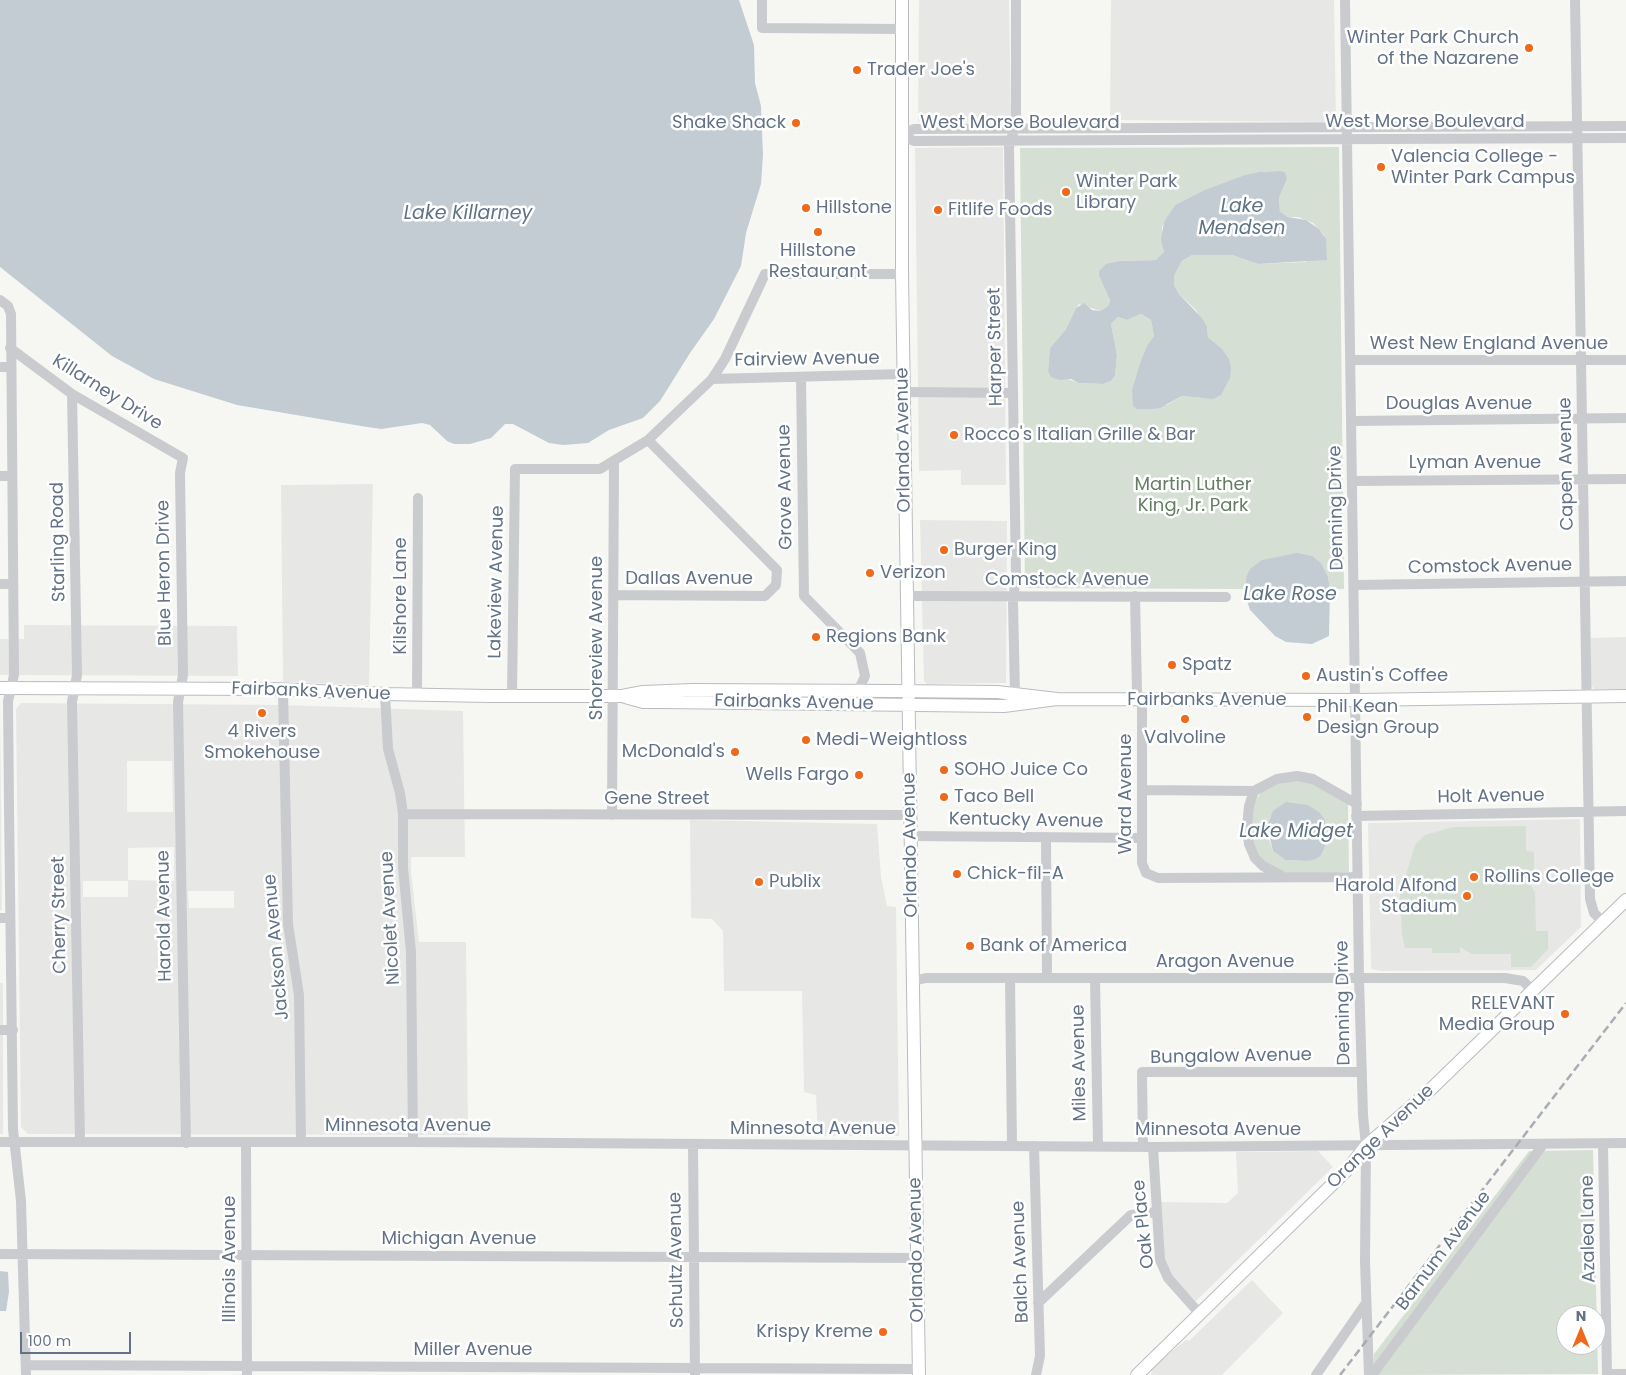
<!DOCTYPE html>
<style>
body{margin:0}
#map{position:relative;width:1626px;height:1375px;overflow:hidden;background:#f6f7f3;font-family:Poppins,sans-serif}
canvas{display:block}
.north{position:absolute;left:1556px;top:1305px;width:50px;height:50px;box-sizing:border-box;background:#fff;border:1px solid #c1c7cf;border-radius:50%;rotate:0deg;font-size:14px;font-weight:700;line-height:20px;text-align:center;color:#637286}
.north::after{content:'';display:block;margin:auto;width:18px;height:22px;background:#ef691a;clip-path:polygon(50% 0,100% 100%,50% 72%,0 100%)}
.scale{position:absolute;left:20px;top:1332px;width:111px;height:22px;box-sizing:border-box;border:2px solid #637286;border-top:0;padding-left:6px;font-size:15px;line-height:18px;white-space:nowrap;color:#637286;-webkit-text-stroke:4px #fff;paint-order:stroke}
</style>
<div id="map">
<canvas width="1626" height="1375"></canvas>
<div class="north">N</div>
<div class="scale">100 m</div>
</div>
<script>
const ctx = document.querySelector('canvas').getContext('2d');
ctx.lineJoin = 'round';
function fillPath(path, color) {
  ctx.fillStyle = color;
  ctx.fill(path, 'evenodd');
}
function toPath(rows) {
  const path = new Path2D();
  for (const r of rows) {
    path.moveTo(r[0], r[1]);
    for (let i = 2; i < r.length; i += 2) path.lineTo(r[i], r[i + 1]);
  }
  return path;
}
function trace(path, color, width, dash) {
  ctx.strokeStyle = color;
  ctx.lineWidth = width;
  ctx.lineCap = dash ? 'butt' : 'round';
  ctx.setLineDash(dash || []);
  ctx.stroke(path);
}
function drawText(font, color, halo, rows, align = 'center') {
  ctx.font = font + ' Poppins,sans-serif';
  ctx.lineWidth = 5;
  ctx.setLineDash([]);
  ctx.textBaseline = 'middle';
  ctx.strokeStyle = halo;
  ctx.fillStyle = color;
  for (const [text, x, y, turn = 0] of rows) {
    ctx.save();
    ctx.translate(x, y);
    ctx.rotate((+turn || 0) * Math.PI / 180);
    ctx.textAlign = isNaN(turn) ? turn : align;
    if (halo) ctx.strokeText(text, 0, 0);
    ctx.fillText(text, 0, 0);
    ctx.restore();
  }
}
fillPath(toPath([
 [919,0,1009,0,1011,122,918,122],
 [1111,0,1334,0,1336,122,1110,120],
 [1003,147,1006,485,961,485,961,470,919,471,915,148],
 [373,484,369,685,283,682,281,485],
 [920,520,1007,521,1006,683,927,684,924,681],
 [24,625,237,626,238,676,0,675,0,639,24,639],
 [1626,637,1626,689,1594,689,1591,685,1591,638],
 [21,703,282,705,463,711,465,857,411,857,411,872,419,942,466,942,468,1135,28,1134,21,1127,16,709],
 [127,761,172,761,173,812,127,812],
 [174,847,174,881,128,880,128,848],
 [83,881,128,881,128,897,83,897],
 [188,891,234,891,234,908,189,908],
 [0,708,1,799,2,910,0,910],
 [1580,819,1581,927,1536,970,1381,971,1371,969,1368,823],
 [690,820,877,824,881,877,887,906,896,907,899,1136,818,1136,816,1095,804,1092,802,991,724,991,723,931,712,919,691,918],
 [0,983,3,983,3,1134,0,1134],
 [1318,1151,1333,1167,1196,1301,1168,1273,1164,1264,1160,1202,1227,1203,1238,1193,1236,1152],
 [1252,1280,1283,1313,1222,1375,1151,1375,1152,1367,1186,1340,1189,1341]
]), '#e7e8e6');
fillPath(toPath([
 [1339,147,1344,589,1330,589,1328,577,1246,578,1246,589,1025,588,1020,148],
 [1279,171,1287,179,1279,198,1280,213,1288,217,1298,217,1313,223,1324,235,1306,262,1258,264,1232,255,1192,255,1182,261,1174,276,1174,285,1179,294,1195,309,1207,326,1208,337,1221,348,1206,398,1182,396,1167,405,1132,389,1139,366,1154,336,1151,320,1141,314,1127,320,1118,317,1111,324,1117,355,1115,376,1111,381,1103,384,1078,383,1048,371,1050,348,1066,329,1076,308,1079,304,1100,311,1108,306,1120,261,1156,260,1160,258,1164,252,1162,227,1175,205,1204,190,1246,175,1258,172],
 [1297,779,1312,782,1348,804,1349,872,1290,874,1275,869,1260,857,1252,840,1252,807,1261,792,1281,783],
 [1270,817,1325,820,1321,855,1307,861,1285,860,1273,851,1267,833],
 [1526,826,1526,851,1534,852,1534,878,1526,879,1535,892,1536,931,1548,931,1548,949,1531,967,1511,967,1511,954,1472,954,1460,947,1460,953,1432,953,1432,948,1405,948,1402,934,1400,894,1415,845,1425,835,1453,827],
 [1593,1150,1598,1374,1374,1375,1374,1354,1529,1151],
 [1566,1315,1596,1315,1596,1345,1566,1345]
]), '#d6dfd4');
fillPath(toPath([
 [0,0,739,0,754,45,755,83,761,106,763,155,761,184,746,233,741,266,714,319,690,353,660,401,643,418,609,430,588,443,563,445,549,443,513,424,505,424,491,438,470,444,454,444,447,441,430,425,422,423,381,429,361,426,237,405,154,379,112,356,0,267],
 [1279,171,1285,172,1287,179,1279,198,1280,212,1288,217,1306,220,1319,229,1326,239,1327,260,1258,264,1232,255,1192,255,1182,261,1174,276,1174,285,1179,294,1202,318,1207,326,1208,337,1221,348,1229,359,1231,367,1230,378,1221,395,1213,399,1182,396,1160,408,1152,409,1137,409,1133,406,1132,389,1139,366,1147,346,1154,336,1151,320,1141,314,1127,320,1118,317,1111,324,1117,355,1115,376,1111,381,1103,384,1078,383,1071,379,1060,380,1051,377,1048,371,1050,348,1066,329,1076,308,1084,303,1092,310,1100,311,1108,306,1110,300,1099,275,1099,271,1106,264,1120,261,1156,260,1164,252,1161,240,1164,222,1175,205,1204,190,1245,175,1258,172],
 [1297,553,1312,556,1321,563,1328,577,1330,589,1329,636,1312,644,1286,642,1275,636,1250,610,1246,598,1246,578,1250,569,1262,560],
 [1286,802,1308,805,1319,812,1325,820,1325,846,1321,855,1316,859,1307,861,1285,860,1273,851,1267,826,1273,811],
 [0,1271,8,1272,9,1292,6,1311,0,1311]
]), '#c4ccd3');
const major = toPath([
 [902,0,902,274,919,1375],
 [0,688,273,689,385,694,489,696,622,696,643,692,692,690,893,691,997,692,1057,699],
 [625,697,643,702,662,702,1004,706,1057,699,1357,700,1626,696],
 [1137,1375,1346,1171,1366,1146,1429,1091,1626,900]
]);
trace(major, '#b9bcc0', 14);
trace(toPath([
 [762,0,762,28,902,29],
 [1345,0,1359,978,1363,1115,1366,1146,1365,1261,1369,1375],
 [1575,0,1590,899,1594,913,1603,922],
 [901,135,914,129,1626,126],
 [901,135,914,141,1626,138],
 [0,300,8,306,11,314,14,675,8,701,9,807,13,1129,21,1201,26,1375],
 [10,348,72,394,183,458,180,473,183,675,178,702,186,1143],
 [1351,360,1626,360],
 [0,367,10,367],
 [801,377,804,596,860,653,865,676,858,691],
 [712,379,903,374],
 [904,392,1013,393],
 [72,394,77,675,72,702,80,1142],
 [1352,421,1626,418],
 [0,476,11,476],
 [1353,481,1626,479],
 [0,584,12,584],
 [1355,585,1626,581],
 [613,595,765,596,776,585,777,570,648,440],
 [907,596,1226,597],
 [1135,596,1137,692,1142,707,1142,863,1146,873,1158,878,1357,877],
 [283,690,288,924,299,995,301,1142],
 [385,694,388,749,400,793,403,814,403,868,411,952,413,1142],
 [1015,694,1013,602,1016,575,1009,147,1016,123,1016,0],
 [417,695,418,498],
 [512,696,515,469,600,469,648,440,712,379,725,359,765,274,902,274],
 [1142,790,1254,791,1277,779,1297,776,1313,779,1357,804],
 [1254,791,1249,806,1247,827,1249,844,1255,858,1263,866,1282,876],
 [403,814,910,815],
 [612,815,614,462],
 [1356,816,1626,811],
 [911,836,1142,838],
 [1046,837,1047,978],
 [0,918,10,918],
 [1010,978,1012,1146],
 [1095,978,1098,1146],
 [913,981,926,978,1505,978,1523,981,1533,991],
 [0,1030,13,1030],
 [0,1142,413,1142,1153,1147,1626,1143],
 [246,1143,247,1375],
 [1603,1144,1607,1375],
 [693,1145,695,1375],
 [1034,1146,1040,1356,1036,1375],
 [1143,1147,1142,1072,1362,1072],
 [1153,1147,1160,1260,1168,1278,1200,1314],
 [0,1254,918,1258],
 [1038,1303,1131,1215,1156,1212],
 [26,1365,919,1369],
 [1607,1374,1626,1374],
 [1316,1375,1366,1303],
 [1372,1375,1542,1146]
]), '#c9cbcf', 10);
trace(major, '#fff', 12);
trace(toPath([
 [1340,1375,1626,1003]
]), '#a8acb3', 2.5, [8, 4]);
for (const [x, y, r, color] of [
 [1529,48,5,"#ef691a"],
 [857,70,5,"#ef691a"],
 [796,123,5,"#ef691a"],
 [1381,167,5,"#ef691a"],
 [1066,192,5,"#ef691a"],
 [806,208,5,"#ef691a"],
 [938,210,5,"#ef691a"],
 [818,232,5,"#ef691a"],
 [954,435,5,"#ef691a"],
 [944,550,5,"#ef691a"],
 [870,573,5,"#ef691a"],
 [816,637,5,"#ef691a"],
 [1172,665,5,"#ef691a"],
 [1306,676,5,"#ef691a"],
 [262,713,5,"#ef691a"],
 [1307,717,5,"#ef691a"],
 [1185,719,5,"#ef691a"],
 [806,740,5,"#ef691a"],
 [735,752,5,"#ef691a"],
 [944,770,5,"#ef691a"],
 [859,775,5,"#ef691a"],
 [944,797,5,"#ef691a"],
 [957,874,5,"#ef691a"],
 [1474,877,5,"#ef691a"],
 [759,882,5,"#ef691a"],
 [1467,896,5,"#ef691a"],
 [970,946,5,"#ef691a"],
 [1565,1014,5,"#ef691a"],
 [883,1332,5,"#ef691a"]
]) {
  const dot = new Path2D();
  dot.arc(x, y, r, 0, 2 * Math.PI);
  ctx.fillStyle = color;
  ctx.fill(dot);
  trace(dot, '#fff', 2);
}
drawText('18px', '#637286', '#fff', [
 ["Winter Park Church",1519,38,"right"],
 ["of the Nazarene",1519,59,"right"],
 ["Trader Joe's",867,70],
 ["Shake Shack",786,123,"right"],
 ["Valencia College -",1391,157],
 ["Winter Park Campus",1391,178],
 ["Winter Park",1076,182],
 ["Library",1076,203],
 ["Hillstone",816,208],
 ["Fitlife Foods",948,210],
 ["Hillstone",818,251,"center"],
 ["Restaurant",818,272,"center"],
 ["Rocco's Italian Grille & Bar",964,435],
 ["Burger King",954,550],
 ["Verizon",880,573],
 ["Regions Bank",826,637],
 ["Spatz",1182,665],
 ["Austin's Coffee",1316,676],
 ["Phil Kean",1317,707],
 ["Design Group",1317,728],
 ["4 Rivers",262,732,"center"],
 ["Smokehouse",262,753,"center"],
 ["Valvoline",1185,738,"center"],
 ["Medi-Weightloss",816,740],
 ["McDonald's",725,752,"right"],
 ["SOHO Juice Co",954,770],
 ["Wells Fargo",849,775,"right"],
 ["Taco Bell",954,797],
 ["Chick-fil-A",967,874],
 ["Rollins College",1484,877],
 ["Publix",769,882],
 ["Harold Alfond",1457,886,"right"],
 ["Stadium",1457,907,"right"],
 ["Bank of America",980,946],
 ["RELEVANT",1555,1004,"right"],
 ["Media Group",1555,1025,"right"],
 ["Krispy Kreme",873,1332,"right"]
], 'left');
drawText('18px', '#637286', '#fff', [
 ["West Morse Boulevard",1425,122],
 ["West Morse Boulevard",1020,123],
 ["West New England Avenue",1489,344],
 ["Harper Street",996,347,-91],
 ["Fairview Avenue",807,360,-1],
 ["Killarney Drive",107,393,32],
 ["Douglas Avenue",1459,404],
 ["Orlando Avenue",904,440,-91],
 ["Lyman Avenue",1475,463],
 ["Capen Avenue",1567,464,-91],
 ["Grove Avenue",786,487,-91],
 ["Denning Drive",1337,508,-91],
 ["Starling Road",59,542,-91],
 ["Comstock Avenue",1490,567,-1],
 ["Blue Heron Drive",165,573,-91],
 ["Dallas Avenue",689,579],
 ["Comstock Avenue",1067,580],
 ["Lakeview Avenue",497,582,-89],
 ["Kilshore Lane",401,596,-90],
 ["Shoreview Avenue",597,638,-90],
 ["Fairbanks Avenue",311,692,2],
 ["Fairbanks Avenue",1207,700],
 ["Fairbanks Avenue",794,703,1],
 ["Ward Avenue",1126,794,-90],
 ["Holt Avenue",1491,797,-1],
 ["Gene Street",657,799],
 ["Kentucky Avenue",1026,821,1],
 ["Orlando Avenue",911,845,-91],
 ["Cherry Street",60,915,-91],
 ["Harold Avenue",165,916,-91],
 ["Nicolet Avenue",391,918,-93],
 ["Jackson Avenue",277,947,-95],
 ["Aragon Avenue",1225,962],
 ["Denning Drive",1344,1003,-91],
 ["Bungalow Avenue",1231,1057,-1],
 ["Miles Avenue",1080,1063,-91],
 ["Minnesota Avenue",408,1126],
 ["Minnesota Avenue",813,1129],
 ["Minnesota Avenue",1218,1130],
 ["Orange Avenue",1381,1137,-44],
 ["Oak Place",1144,1224,-96],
 ["Azalea Lane",1589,1229,-91],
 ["Michigan Avenue",459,1239],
 ["Orlando Avenue",917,1250,-91],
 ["Barnum Avenue",1444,1251,-53],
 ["Illinois Avenue",230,1259,-90],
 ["Schultz Avenue",677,1260,-91],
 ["Balch Avenue",1021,1262,-92],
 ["Miller Avenue",473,1350]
]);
drawText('18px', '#647d63', '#fff', [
 ["Martin Luther",1193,485],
 ["King, Jr. Park",1193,506]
]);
drawText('italic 19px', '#5f7483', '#fff', [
 ["Lake",1242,207],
 ["Mendsen",1242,229],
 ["Lake Killarney",468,214],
 ["Lake Rose",1290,595],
 ["Lake Midget",1296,832]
]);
</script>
